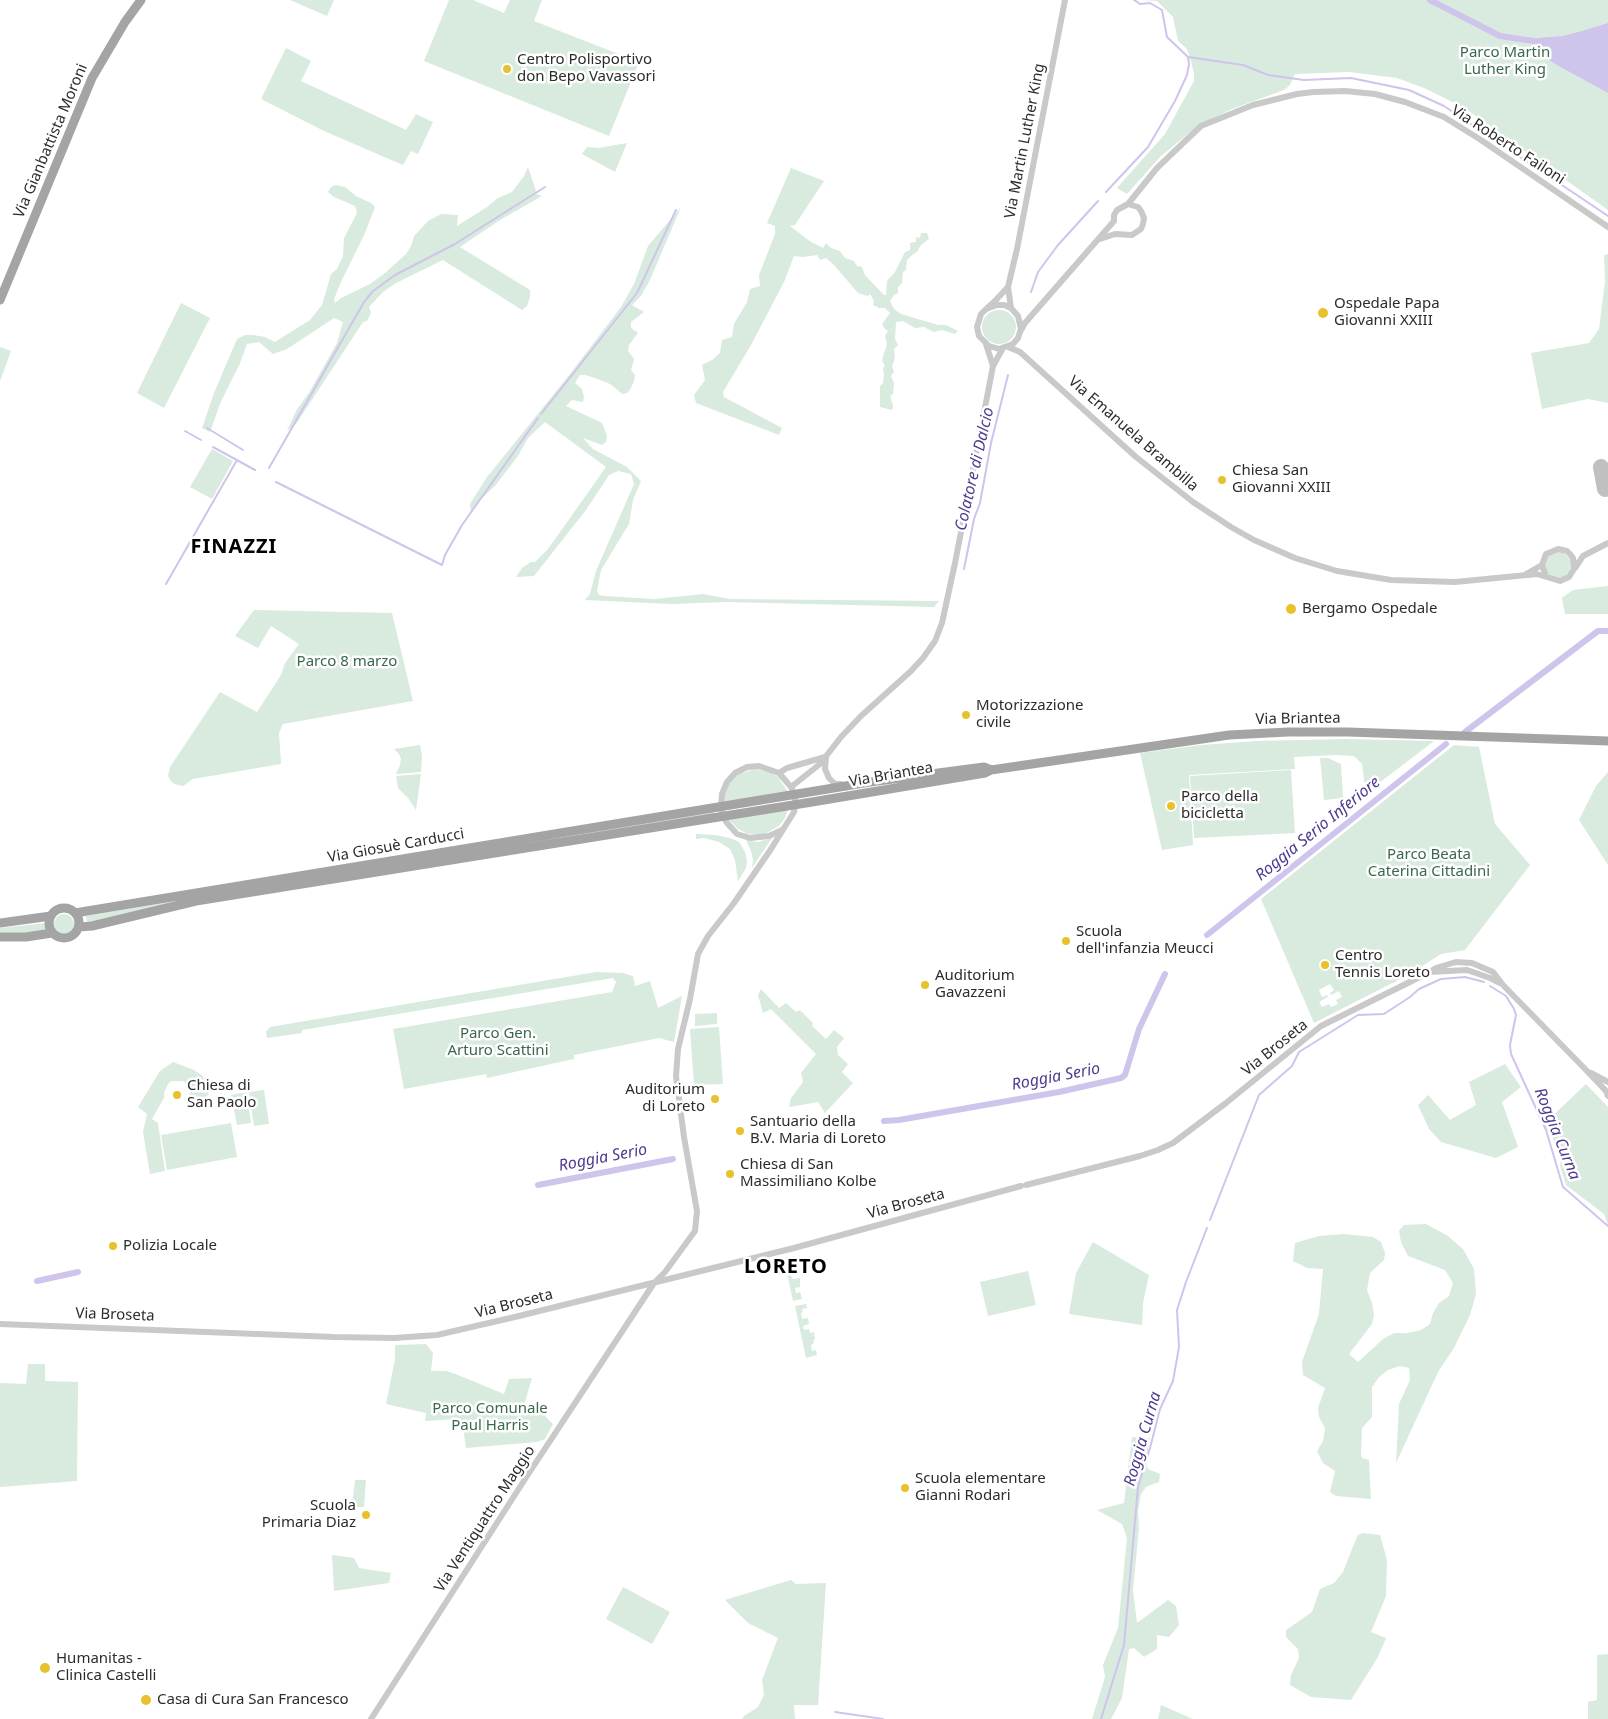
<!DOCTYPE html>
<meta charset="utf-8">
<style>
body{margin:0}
canvas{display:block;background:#fff}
</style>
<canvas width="1608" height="1719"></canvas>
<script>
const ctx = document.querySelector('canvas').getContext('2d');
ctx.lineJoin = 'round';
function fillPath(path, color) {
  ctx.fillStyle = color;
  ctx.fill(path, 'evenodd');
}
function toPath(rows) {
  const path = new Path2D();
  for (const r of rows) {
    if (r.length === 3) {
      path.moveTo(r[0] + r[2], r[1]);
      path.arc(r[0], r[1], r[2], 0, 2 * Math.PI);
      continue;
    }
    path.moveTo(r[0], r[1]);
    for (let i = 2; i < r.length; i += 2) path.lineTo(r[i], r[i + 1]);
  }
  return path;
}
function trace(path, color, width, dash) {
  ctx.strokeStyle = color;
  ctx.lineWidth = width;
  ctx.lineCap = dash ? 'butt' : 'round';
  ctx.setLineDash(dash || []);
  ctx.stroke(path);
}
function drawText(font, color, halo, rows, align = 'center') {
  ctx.font = font + ' "Noto Sans",sans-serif';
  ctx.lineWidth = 5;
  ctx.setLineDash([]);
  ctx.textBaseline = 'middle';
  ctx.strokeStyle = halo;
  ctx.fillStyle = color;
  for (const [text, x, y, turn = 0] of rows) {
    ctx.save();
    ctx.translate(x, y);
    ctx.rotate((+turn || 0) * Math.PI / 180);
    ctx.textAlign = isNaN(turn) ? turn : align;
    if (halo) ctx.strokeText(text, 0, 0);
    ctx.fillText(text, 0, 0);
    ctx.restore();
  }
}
fillPath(toPath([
 [290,0,334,0,327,16],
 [449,0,473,0,504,13,510,0,542,0,534,21,639,62,609,136,424,61],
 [1142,0,1608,0,1608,210,1463,107,1424,88,1397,78,1349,72,1295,74,1290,85,1284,90,1232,109,1196,127,1160,157,1127,194,1117,188,1165,134,1194,81,1194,74,1191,61,1187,49,1178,41,1173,17,1157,1],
 [286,48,311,61,301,81,406,130,416,114,433,122,418,154,411,151,403,165,324,131,261,99],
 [627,143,615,172,582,154,587,147,599,148],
 [528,167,536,191,534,193,542,196,500,220,460,247,530,290,530,297,527,306,522,310,443,260,396,283,383,292,369,307,371,313,367,321,363,322,296,424,287,431,296,411,310,391,337,343,343,322,334,318,287,349,273,354,259,342,247,344,239,366,233,377,220,404,210,432,202,428,214,393,237,339,245,335,253,335,265,337,275,342,310,320,322,305,331,274,337,269,343,256,344,238,357,213,355,206,334,197,328,192,331,187,336,185,345,187,356,196,371,203,375,207,365,233,341,282,334,299,335,303,341,298,370,284,385,273,406,254,411,246,414,236,428,221,441,214,458,215,457,226,487,207,498,198,512,192,524,176],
 [791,168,824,181,795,225,790,226,811,242,823,248,826,243,831,248,840,251,845,258,854,261,857,266,862,267,865,275,884,295,886,295,887,281,895,272,905,252,910,250,910,243,916,242,916,237,920,238,921,233,927,233,929,239,921,245,917,252,912,255,907,260,906,270,903,272,902,283,898,287,898,293,894,295,890,301,894,309,901,314,938,325,946,325,958,331,955,334,942,330,934,332,924,327,915,328,903,321,896,322,895,339,898,345,894,349,895,358,892,366,894,372,891,376,894,383,893,394,890,396,893,406,892,410,880,407,880,386,883,383,884,375,883,368,885,366,882,360,887,344,885,336,888,331,885,329,882,324,890,313,885,308,879,308,873,305,874,301,870,294,868,296,858,293,834,265,826,258,820,260,817,255,803,257,794,256,784,282,751,345,723,392,724,397,782,428,779,435,696,403,694,395,705,380,702,365,712,360,720,353,722,340,732,337,734,324,747,302,750,289,760,286,759,275,775,234,775,226,767,223],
 [681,207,650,280,641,296,632,305,644,312,631,322,631,328,638,333,629,345,628,351,634,359,631,370,635,375,634,381,630,390,627,393,622,394,613,386,608,383,592,377,585,375,580,375,575,383,582,389,584,397,583,402,572,400,566,406,602,423,607,436,606,442,602,445,583,438,593,449,627,467,641,481,633,500,629,524,601,570,597,591,599,595,604,596,655,599,703,594,730,599,939,601,934,607,726,602,672,604,585,600,590,594,596,571,634,484,631,474,618,471,609,475,586,510,534,576,516,577,522,568,531,562,535,562,548,549,606,467,545,422,528,438,518,456,495,486,480,500,471,513,470,504,487,477,570,374,621,307,634,284,648,246],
 [1608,254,1608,403,1588,399,1542,409,1531,353,1589,343,1599,329,1605,281,1604,255],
 [181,303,210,318,164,408,137,393],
 [999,327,17],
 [0,347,11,351,0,381],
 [212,449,233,461,212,499,190,487],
 [1558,565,13],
 [1608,586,1608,614,1565,614,1562,598,1573,590],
 [254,610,392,613,413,701,283,724,279,733,281,764,193,779,183,786,174,784,170,780,168,776,170,767,220,692,257,712,281,675,285,663,299,644,271,626,258,648,235,636],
 [1345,739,1434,741,1366,793,1362,764,1354,756,1336,755,1294,757,1295,769,1189,775,1193,845,1162,850,1140,753,1201,745,1256,741],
 [420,745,422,756,421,772,396,774,400,765,401,759,399,754,394,749],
 [1454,745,1479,747,1495,824,1530,865,1465,950,1441,954,1410,974,1314,1023,1261,899],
 [1330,984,1334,990,1330,993,1331,995,1339,991,1342,997,1336,1000,1338,1004,1331,1007,1329,1004,1322,1007,1319,1002,1328,997,1327,995,1322,997,1319,990],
 [1320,758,1328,758,1341,764,1343,798,1324,800],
 [755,769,770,772,778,777,788,792,723,803,724,796,728,784,738,774],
 [1291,770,1295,833,1194,838,1190,776],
 [1608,772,1608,865,1579,820,1596,786],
 [421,774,416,810,408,798,398,788,396,776],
 [788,809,785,818,779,826,763,835,748,834,738,829,727,818],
 [713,812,714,814,190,901,88,925,86,916],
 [696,834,715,835,730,838,739,842,745,852,747,861,746,868,738,881,735,860,730,849,719,842,704,838,696,839],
 [772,838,752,868,753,860,751,851,746,840,758,842],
 [64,924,10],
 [46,923,48,932,0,935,0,928],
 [596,972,623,973,633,976,635,986,650,981,658,1008,682,996,674,1042,659,1038,574,1055,574,1059,487,1078,486,1074,404,1089,393,1029,612,992,616,982,613,978,302,1030,302,1033,267,1038,266,1032,270,1027],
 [761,989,779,1008,786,1003,796,1012,800,1010,813,1023,812,1026,826,1039,834,1030,844,1038,837,1047,838,1055,848,1064,842,1072,853,1083,825,1113,818,1102,789,1107,791,1098,803,1082,801,1073,816,1054,771,1009,763,1013,758,995],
 [717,1013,717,1024,695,1026,695,1014],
 [719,1027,723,1084,694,1085,690,1029],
 [173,1062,194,1070,203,1076,206,1087,211,1086,207,1097,187,1100,189,1096,190,1090,184,1081,171,1081,168,1084,164,1093,164,1098,152,1119,158,1123,165,1171,150,1174,143,1132,147,1114,138,1107,160,1071],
 [1505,1064,1521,1087,1502,1102,1518,1147,1496,1158,1441,1142,1429,1129,1418,1105,1428,1095,1450,1120,1476,1105,1469,1082],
 [1586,1084,1608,1107,1608,1225,1604,1214,1566,1185,1560,1166,1562,1154,1544,1124],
 [264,1090,269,1124,254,1126,249,1092],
 [246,1092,251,1123,237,1125,231,1095],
 [231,1123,237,1157,167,1170,161,1135],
 [1426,1224,1448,1236,1463,1249,1474,1269,1476,1294,1470,1315,1454,1348,1438,1372,1396,1463,1399,1404,1410,1380,1409,1368,1400,1366,1388,1370,1379,1377,1372,1387,1372,1417,1362,1428,1361,1455,1362,1458,1369,1460,1371,1499,1336,1496,1330,1492,1335,1471,1323,1463,1317,1451,1323,1441,1325,1428,1319,1417,1318,1408,1325,1388,1303,1375,1302,1362,1319,1314,1323,1269,1307,1268,1293,1261,1295,1243,1319,1236,1344,1234,1373,1237,1381,1242,1385,1253,1384,1260,1370,1273,1367,1290,1372,1303,1374,1315,1372,1324,1349,1354,1358,1362,1383,1339,1394,1333,1408,1333,1421,1330,1430,1324,1433,1313,1439,1303,1449,1296,1453,1283,1445,1270,1408,1256,1401,1242,1399,1231,1404,1225],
 [1093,1242,1149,1275,1143,1303,1142,1325,1069,1314,1076,1273],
 [794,1256,795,1260,791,1261,792,1269,790,1270,792,1279,800,1278,800,1287,795,1288,796,1293,800,1292,802,1299,793,1301,784,1259],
 [1028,1271,1036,1305,988,1316,980,1282],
 [806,1304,807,1308,802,1309,803,1312,801,1313,802,1319,808,1318,809,1324,803,1326,804,1330,809,1329,810,1333,814,1332,815,1339,813,1340,814,1343,811,1345,812,1351,816,1350,817,1355,806,1358,795,1306],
 [426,1344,433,1353,431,1371,447,1371,458,1375,504,1394,509,1379,532,1378,525,1402,525,1406,544,1415,553,1424,545,1439,537,1442,466,1448,462,1421,456,1419,425,1421,426,1413,386,1404,395,1359,395,1345],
 [28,1364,45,1364,45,1381,78,1382,77,1481,0,1487,0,1383,26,1384],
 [1132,1437,1150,1438,1146,1462,1148,1469,1160,1474,1159,1482,1146,1487,1141,1494,1138,1511,1139,1528,1133,1590,1137,1623,1168,1600,1176,1606,1179,1625,1169,1637,1157,1635,1157,1649,1144,1657,1134,1648,1129,1649,1122,1698,1111,1719,1092,1719,1105,1677,1103,1665,1118,1628,1127,1538,1122,1524,1097,1510,1124,1503],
 [355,1480,366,1480,364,1507,352,1507],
 [1363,1533,1380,1535,1387,1560,1386,1596,1371,1632,1386,1638,1378,1657,1351,1700,1311,1697,1290,1685,1291,1675,1299,1658,1298,1649,1286,1637,1286,1630,1312,1612,1320,1589,1334,1583,1343,1572,1354,1544,1358,1535],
 [332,1555,354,1558,359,1568,391,1573,389,1583,334,1591],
 [791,1580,796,1584,826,1583,818,1705,794,1705,795,1719,742,1719,744,1716,758,1707,764,1695,762,1680,778,1638,748,1623,725,1600],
 [623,1587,670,1612,652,1644,606,1619],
 [1608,1654,1608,1719,1588,1719,1588,1702,1597,1700,1597,1655],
 [1161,1705,1193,1719,1158,1719]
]), '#d9eadf');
fillPath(toPath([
 [1608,23,1608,93,1557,65,1548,59,1534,41,1537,38,1563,36,1582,31]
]), '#cfc4eb');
trace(toPath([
 [1188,57,1243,65,1268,75,1304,80,1351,78,1409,90,1444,106,1608,216],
 [1106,192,1148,147,1175,101,1187,75,1189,64,1188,57,1167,37,1162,10,1150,3,1140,4,1134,0],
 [1031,292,1038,272,1058,245,1098,201],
 [541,414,637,293,676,210],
 [207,428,243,450],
 [185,431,201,440],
 [213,447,255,470],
 [269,468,364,302,373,291,395,275,455,244,545,187],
 [276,482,442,565,445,555,462,525,538,418],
 [964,569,974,519,980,503,991,443,1008,375],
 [166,584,237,460],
 [1490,986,1506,996,1514,1009,1516,1015,1510,1045,1511,1054,1546,1130,1563,1187,1608,1226],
 [1210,1220,1259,1095,1292,1066,1299,1052,1358,1015,1384,1014,1410,997,1419,989,1441,979,1465,977,1484,982],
 [835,1712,883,1719],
 [1101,1719,1124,1645,1138,1487,1150,1448,1160,1409,1173,1381,1179,1347,1177,1310,1186,1282,1207,1228]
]), '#cfc4eb', 2);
trace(toPath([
 [1430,0,1500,36,1534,41],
 [1465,732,1598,631,1608,631],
 [1207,935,1446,744],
 [884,1121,899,1120,1059,1092,1121,1078,1125,1075,1139,1029,1165,974],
 [538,1185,673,1159],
 [37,1281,78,1272]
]), '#cfc4eb', 6);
trace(toPath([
 [1601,467,1605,489]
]), '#c0c0c0', 16);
trace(toPath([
 [1100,239,1115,234,1132,235,1141,229,1143,224,1144,218,1141,211,1138,207,1128,204],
 [1011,308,1008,287,1017,249,1065,0],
 [986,309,997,305,1004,305,1011,308,1018,316,1021,329,1018,338,1013,344,999,349,989,346,979,336,977,327,981,314,984,311,995,301,1008,287],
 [1020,332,1025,323,1114,221,1114,215,1117,210,1128,204,1157,168,1201,126,1253,105,1297,94,1313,92,1345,91,1375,94,1405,102,1444,117,1481,140,1608,227],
 [986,344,993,366],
 [1008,347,1020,352,1136,457,1193,502,1231,527,1254,540,1295,558,1337,571,1391,580,1455,582,1537,574,1560,581,1569,577,1574,569,1573,558,1570,554,1567,551,1558,549,1546,554,1542,565,1546,576],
 [1575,568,1583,556,1608,543],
 [1526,574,1542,565],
 [826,757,825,769,829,778,835,784,841,784],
 [779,773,787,768,825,757],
 [791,787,820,764,841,737,861,716,911,671,923,658,935,641,942,623,955,563,993,366,1003,348],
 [1430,972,1467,970,1490,978,1500,983],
 [1591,1073,1608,1082],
 [1026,1185,1140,1156,1158,1150,1173,1143,1226,1103,1321,1026,1430,972,1436,968,1456,962,1472,963,1493,972,1503,985,1587,1071,1606,1091,1608,1096],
 [0,1324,334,1337,394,1338,437,1335,519,1316,794,1248,1021,1186],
 [371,1719,527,1476,654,1283,665,1272,695,1231,697,1211,684,1137,676,1076,678,1049,690,999,698,954,708,936,734,903,771,849,794,812,795,805,795,795,791,787,779,773,759,766,747,767,735,773,727,782,722,794,721,807,723,816,727,823,737,834,750,838,769,836,782,830]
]), '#c9c9c9', 6);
trace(toPath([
 [0,300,92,78,125,22,141,0],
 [64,923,15],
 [75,913,870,782,984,767,991,770],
 [0,923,51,916],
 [79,927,92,926,196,901,812,802,985,773,991,770,1229,735,1288,732,1348,732,1608,741],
 [0,937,26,937,52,933]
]), '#a4a4a4', 9);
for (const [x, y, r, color] of [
 [507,69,5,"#e7c22a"],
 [1323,313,6,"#e7c22a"],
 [1222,480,5,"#e7c22a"],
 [1291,609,6,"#e7c22a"],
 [966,715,5,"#e7c22a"],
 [1171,806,5,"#e7c22a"],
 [1066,941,5,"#e7c22a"],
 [1325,965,5,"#e7c22a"],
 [925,985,5,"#e7c22a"],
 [177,1095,5,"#e7c22a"],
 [715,1099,5,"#e7c22a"],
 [740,1131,5,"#e7c22a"],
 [730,1174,5,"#e7c22a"],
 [113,1246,5,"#e7c22a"],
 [905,1488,5,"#e7c22a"],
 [366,1515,5,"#e7c22a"],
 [45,1668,6,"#e7c22a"],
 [146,1700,6,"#e7c22a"]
]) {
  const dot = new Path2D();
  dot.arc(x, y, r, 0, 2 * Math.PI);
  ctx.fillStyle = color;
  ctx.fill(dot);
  trace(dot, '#fff', 2);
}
drawText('15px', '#39684c', '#fff', [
 ["Parco Martin",1505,53],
 ["Luther King",1505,70],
 ["Parco 8 marzo",347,662],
 ["Parco Beata",1429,855],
 ["Caterina Cittadini",1429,872],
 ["Parco Gen.",498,1034],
 ["Arturo Scattini",498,1051],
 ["Parco Comunale",490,1409],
 ["Paul Harris",490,1426]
]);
drawText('15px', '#2c2c2c', '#fff', [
 ["Centro Polisportivo",517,60],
 ["don Bepo Vavassori",517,77],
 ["Ospedale Papa",1334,304],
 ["Giovanni XXIII",1334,321],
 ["Chiesa San",1232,471],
 ["Giovanni XXIII",1232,488],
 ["Bergamo Ospedale",1302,609],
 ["Motorizzazione",976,706],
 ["civile",976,723],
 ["Parco della",1181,797],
 ["bicicletta",1181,814],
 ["Scuola",1076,932],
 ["dell'infanzia Meucci",1076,949],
 ["Centro",1335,956],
 ["Tennis Loreto",1335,973],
 ["Auditorium",935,976],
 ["Gavazzeni",935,993],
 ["Chiesa di",187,1086],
 ["San Paolo",187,1103],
 ["Auditorium",705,1090,"right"],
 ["di Loreto",705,1107,"right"],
 ["Santuario della",750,1122],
 ["B.V. Maria di Loreto",750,1139],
 ["Chiesa di San",740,1165],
 ["Massimiliano Kolbe",740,1182],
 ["Polizia Locale",123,1246],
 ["Scuola elementare",915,1479],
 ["Gianni Rodari",915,1496],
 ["Scuola",356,1506,"right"],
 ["Primaria Diaz",356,1523,"right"],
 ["Humanitas -",56,1659],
 ["Clinica Castelli",56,1676],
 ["Casa di Cura San Francesco",157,1700]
], 'left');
drawText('15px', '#2c2c2c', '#fff', [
 ["Via Gianbattista Moroni",51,141,-67],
 ["Via Martin Luther King",1025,141,-79],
 ["Via Roberto Failoni",1508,145,33],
 ["Via Emanuela Brambilla",1133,434,41],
 ["Via Briantea",1298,719,-1],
 ["Via Briantea",891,775,-10],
 ["Via Giosuè Carducci",396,846,-10],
 ["Via Broseta",1275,1048,-39],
 ["Via Broseta",906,1204,-15],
 ["Via Broseta",514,1304,-14],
 ["Via Broseta",115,1315,2],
 ["Via Ventiquattro Maggio",485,1519,-57]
]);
drawText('italic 16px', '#503a8f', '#fff', [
 ["Colatore di Dalcio",975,469,-77],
 ["Roggia Serio Inferiore",1318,829,-39],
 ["Roggia Serio",1056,1077,-11],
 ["Roggia Curna",1557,1134,68],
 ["Roggia Serio",603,1158,-11],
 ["Roggia Curna",1143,1439,-74]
]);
ctx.letterSpacing = '1px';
drawText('bold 20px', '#000', '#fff', [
 ["FINAZZI",234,547],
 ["LORETO",786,1267]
]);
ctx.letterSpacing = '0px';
</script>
